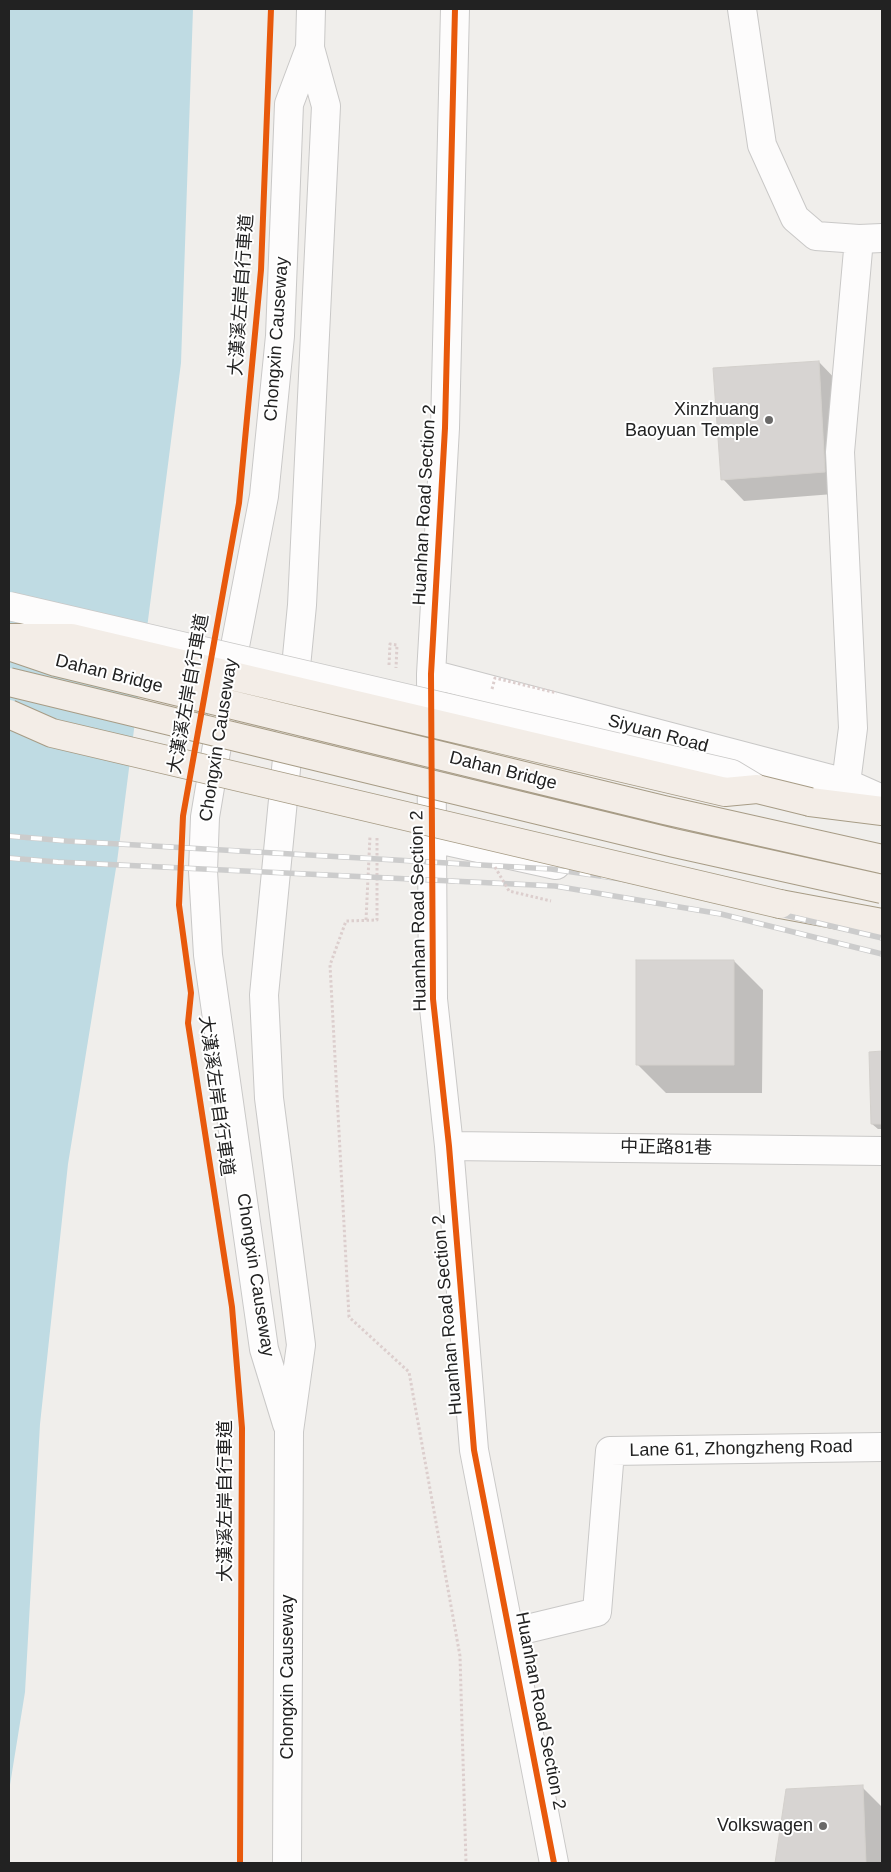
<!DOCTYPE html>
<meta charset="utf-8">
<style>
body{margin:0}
#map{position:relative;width:891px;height:1872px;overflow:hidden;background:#f0eeeb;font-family:Arial,sans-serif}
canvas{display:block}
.frame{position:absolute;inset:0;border:10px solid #222;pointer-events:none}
</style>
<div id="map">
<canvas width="891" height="1872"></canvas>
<div class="frame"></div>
</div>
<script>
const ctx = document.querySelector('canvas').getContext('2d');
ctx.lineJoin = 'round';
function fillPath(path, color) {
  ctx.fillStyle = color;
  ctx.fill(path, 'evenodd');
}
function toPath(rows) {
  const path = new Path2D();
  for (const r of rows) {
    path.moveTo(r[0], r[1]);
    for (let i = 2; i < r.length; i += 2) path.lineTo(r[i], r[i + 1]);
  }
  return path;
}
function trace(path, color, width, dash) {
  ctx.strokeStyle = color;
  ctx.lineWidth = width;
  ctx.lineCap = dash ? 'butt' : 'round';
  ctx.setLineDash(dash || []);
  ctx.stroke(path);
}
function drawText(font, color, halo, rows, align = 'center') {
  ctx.font = font + ' Arial,"Noto Sans TC",sans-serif';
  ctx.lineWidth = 4;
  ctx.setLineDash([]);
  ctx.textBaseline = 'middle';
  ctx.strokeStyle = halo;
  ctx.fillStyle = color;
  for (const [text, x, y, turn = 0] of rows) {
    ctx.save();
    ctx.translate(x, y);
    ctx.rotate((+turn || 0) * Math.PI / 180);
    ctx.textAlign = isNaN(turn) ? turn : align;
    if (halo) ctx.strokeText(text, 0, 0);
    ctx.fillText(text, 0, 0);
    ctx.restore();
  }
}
fillPath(toPath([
 [9,9,193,9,181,363,117,862,68,1164,40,1424,25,1692,9,1791]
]), '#bfdbe3');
fillPath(toPath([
 [819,362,840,384,846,493,744,501,723,479],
 [734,961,763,990,762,1093,666,1093,637,1064],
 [870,1053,882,1053,882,1129,878,1129,872,1124],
 [862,1787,882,1807,882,1863,776,1863,787,1790]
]), '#0003');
const building = toPath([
 [819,361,825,472,721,480,713,368,819,361],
 [636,960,734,960,734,1065,636,1065,636,960],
 [882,1051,882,1124,871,1124,869,1052,882,1051],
 [863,1785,866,1863,775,1863,786,1789,863,1785]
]);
fillPath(building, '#d7d4d2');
trace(building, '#d3d0cc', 1);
const minor = toPath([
 [455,9,445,428,431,674,433,999,449,1146,474,1450,554,1863],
 [742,9,762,145,795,218,816,236,859,239,882,238],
 [431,674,846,783,882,799],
 [846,783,853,728,840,452,859,239],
 [433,838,556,865],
 [449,1146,882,1151],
 [287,1424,264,1349,208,955,203,871,205,817,225,698,264,496,280,336,289,104,310,48],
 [510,1633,597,1612,610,1451,882,1447],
 [287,1863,289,1431,301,1345,269,1098,264,995,302,605,326,106,310,48,311,9]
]);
const major = toPath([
 [810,802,882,811],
 [780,904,882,923]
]);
trace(minor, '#c9c8c7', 30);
trace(major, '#a79c86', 30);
trace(toPath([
 [389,665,390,644,397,645,396,668],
 [377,838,377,920,346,921,330,965,349,1317,409,1372,460,1656,466,1863],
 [366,920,370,836]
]), '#dccecd', 3, [2.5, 2.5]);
trace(minor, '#fdfcfc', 28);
trace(major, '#f3ede7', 28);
const rail = toPath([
 [9,836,67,841,551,869,621,879,708,897,882,938],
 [9,858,58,862,555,886,721,914,882,954]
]);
trace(rail, '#ccc', 5.5);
trace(rail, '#fff', 4, [11]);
const minorBridge = toPath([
 [9,606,732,774,757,789]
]);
const majorBridge = toPath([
 [9,638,71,638,725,792,757,789,810,802],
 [9,646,56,662,664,810,882,859],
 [9,682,674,843,882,889],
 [9,714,52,733,780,904]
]);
trace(minorBridge, '#c9c8c7', 30, []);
trace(majorBridge, '#a79c86', 30, []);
trace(toPath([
 [492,689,495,678,557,693],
 [495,867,509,891,551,901]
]), '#dccecd', 3, [2.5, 2.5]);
trace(minorBridge, '#fdfcfc', 28);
trace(majorBridge, '#f3ede7', 28);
trace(toPath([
 [455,9,445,428,431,674,433,999,449,1146,474,1450,554,1863],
 [240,1863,242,1428,232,1307,188,1023,191,993,179,905,183,816,239,503,261,270,271,9]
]), '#e8590c', 6);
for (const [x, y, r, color] of [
 [769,420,5,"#6a6968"],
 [823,1826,5,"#6a6968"]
]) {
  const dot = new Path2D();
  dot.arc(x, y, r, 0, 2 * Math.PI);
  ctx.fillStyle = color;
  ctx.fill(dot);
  trace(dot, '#fff', 2);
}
drawText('18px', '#222', '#fff', [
 ["大漢溪左岸自行車道",242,295,-86],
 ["Chongxin Causeway",277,339,-86],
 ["Huanhan Road Section 2",425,505,-87],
 ["Dahan Bridge",109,674,14],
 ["大漢溪左岸自行車道",189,694,-80],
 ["Siyuan Road",658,734,15],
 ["Chongxin Causeway",219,740,-81],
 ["Dahan Bridge",503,771,14],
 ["Huanhan Road Section 2",419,911,-91],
 ["大漢溪左岸自行車道",216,1096,82],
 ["中正路81巷",666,1148,1],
 ["Chongxin Causeway",255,1275,81],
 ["Huanhan Road Section 2",448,1315,-95],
 ["Lane 61, Zhongzheng Road",741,1449,-1],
 ["大漢溪左岸自行車道",226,1501,-90],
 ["Chongxin Causeway",288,1677,-90],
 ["Huanhan Road Section 2",540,1711,79]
]);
drawText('18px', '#222', '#fff', [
 ["Xinzhuang",759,410],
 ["Baoyuan Temple",759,431],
 ["Volkswagen",813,1826]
], 'right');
</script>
